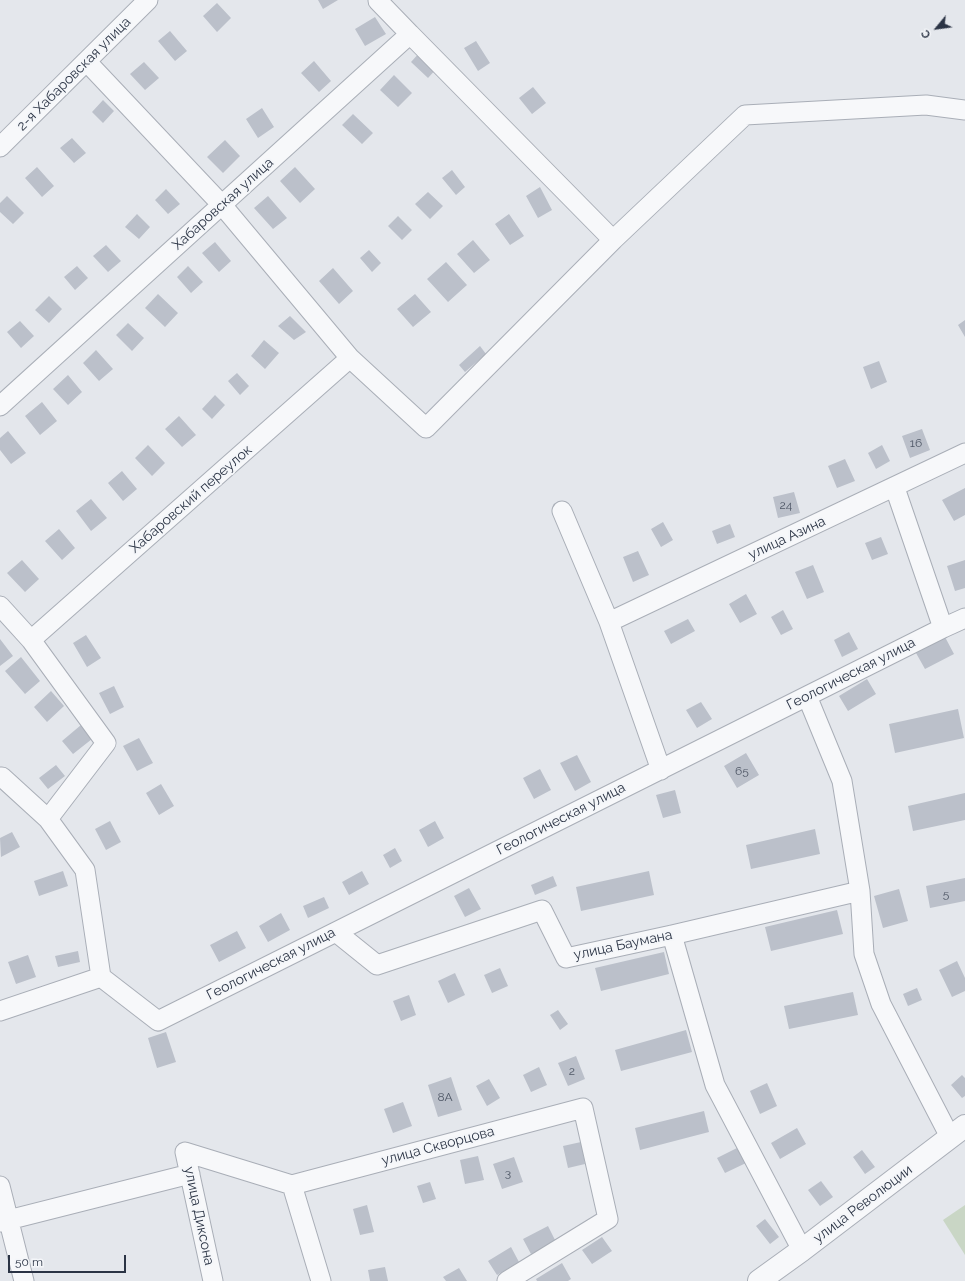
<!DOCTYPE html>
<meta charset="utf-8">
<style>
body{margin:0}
#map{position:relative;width:965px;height:1281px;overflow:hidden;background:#e4e7ec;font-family:Raleway,sans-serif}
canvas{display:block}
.north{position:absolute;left:917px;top:8px;width:40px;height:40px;-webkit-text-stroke:3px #f4f6f9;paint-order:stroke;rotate:241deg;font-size:11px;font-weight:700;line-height:16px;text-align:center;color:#2b3445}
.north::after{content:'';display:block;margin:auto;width:14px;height:18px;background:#2b3445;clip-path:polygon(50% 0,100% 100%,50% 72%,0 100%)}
.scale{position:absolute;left:8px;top:1255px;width:118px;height:18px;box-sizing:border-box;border:2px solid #2b3445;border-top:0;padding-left:5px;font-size:12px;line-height:14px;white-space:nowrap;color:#2b3445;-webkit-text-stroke:3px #f4f6f9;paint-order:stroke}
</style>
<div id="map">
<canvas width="965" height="1281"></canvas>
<div class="north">С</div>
<div class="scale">50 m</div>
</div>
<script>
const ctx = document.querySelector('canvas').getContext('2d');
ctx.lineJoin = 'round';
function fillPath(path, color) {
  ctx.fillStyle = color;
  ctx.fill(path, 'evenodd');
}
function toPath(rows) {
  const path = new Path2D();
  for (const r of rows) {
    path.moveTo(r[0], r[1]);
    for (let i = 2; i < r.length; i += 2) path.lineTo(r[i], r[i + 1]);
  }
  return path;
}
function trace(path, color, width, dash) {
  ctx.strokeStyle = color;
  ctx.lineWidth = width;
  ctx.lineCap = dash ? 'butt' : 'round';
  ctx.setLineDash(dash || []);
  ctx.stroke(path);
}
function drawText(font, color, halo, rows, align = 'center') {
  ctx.font = font + ' Raleway,sans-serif';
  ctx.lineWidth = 4;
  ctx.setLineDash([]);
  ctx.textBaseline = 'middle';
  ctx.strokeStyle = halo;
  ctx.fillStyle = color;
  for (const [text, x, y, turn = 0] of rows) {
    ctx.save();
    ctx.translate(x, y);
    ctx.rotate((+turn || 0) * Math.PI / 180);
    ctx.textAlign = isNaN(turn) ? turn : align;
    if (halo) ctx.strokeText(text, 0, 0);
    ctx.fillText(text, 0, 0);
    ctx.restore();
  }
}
fillPath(toPath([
 [965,1205,965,1255,943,1220]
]), '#c9d6c5');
fillPath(toPath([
 [318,0,338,0,323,9],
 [217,3,231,18,217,32,203,16],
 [375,17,386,34,365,46,355,29],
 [170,31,187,51,175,61,158,41],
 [476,41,490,63,478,71,464,48],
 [421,51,438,67,428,78,411,62],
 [314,61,331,81,319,92,301,73],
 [144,62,159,78,145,90,130,74],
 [394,75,412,93,398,107,380,90],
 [533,87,546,103,532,114,519,98],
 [103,100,114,111,103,123,92,112],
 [262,108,274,127,258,138,246,119],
 [353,114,373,133,362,144,342,125],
 [72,138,86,153,74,163,60,148],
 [225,140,240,156,223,173,207,157],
 [37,167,54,186,42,197,25,178],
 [295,167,315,189,300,203,280,181],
 [452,170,465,187,456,195,442,178],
 [540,187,552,210,538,218,526,196],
 [166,189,180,204,168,214,155,200],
 [428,192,443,206,430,219,415,204],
 [7,196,24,213,13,224,0,212,0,203],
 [268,196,287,218,273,229,254,208],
 [137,214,150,227,139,239,125,227],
 [509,214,524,236,510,245,495,224],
 [398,216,412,230,402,240,388,226],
 [473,240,490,260,474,273,457,254],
 [215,242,231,261,219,272,202,253],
 [106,245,121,261,108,272,93,256],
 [369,250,381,263,372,272,360,258],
 [446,262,467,285,448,302,427,279],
 [77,266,88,278,75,290,64,277],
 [188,266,203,282,191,293,177,277],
 [333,268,353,291,339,304,319,281],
 [158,294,178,313,165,327,145,308],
 [415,294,431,312,413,327,397,309],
 [49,296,62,309,49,323,35,310],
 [290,316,306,332,294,340,278,326],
 [965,320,965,337,958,325],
 [20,321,34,336,21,348,7,332],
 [128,323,144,338,132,351,116,335],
 [264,340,279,353,265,369,251,356],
 [480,346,486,354,465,372,459,365],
 [96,350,113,369,99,381,83,363],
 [879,361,887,382,871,389,863,367],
 [237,373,249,386,240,395,228,381],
 [68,375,82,392,68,405,53,389],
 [215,395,225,405,212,419,202,409],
 [42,402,57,421,40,435,25,416],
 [179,416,196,435,182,447,165,429],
 [922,429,930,450,910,458,902,436],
 [8,431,26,453,11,464,0,450,0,438],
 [148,445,165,463,152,476,135,458],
 [882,445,890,461,876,469,868,453],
 [845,459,855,481,837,488,828,466],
 [122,471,137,489,123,501,108,483],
 [965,488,965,515,954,521,942,500],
 [794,492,800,513,778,518,773,497],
 [91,499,107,518,91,531,76,511],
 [663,522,673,540,661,547,651,529],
 [730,524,735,537,717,544,712,531],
 [59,529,75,548,62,560,45,541],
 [881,537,888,554,872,560,865,543],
 [638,551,649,575,633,582,623,557],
 [22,560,39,579,25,592,7,573],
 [965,560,965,588,955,591,947,566],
 [813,565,824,592,807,599,795,572],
 [746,594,757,614,740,623,729,604],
 [783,610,793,629,781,635,771,617],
 [688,619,695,631,671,644,664,631],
 [849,632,858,649,842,657,834,640],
 [86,635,101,658,87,667,73,643],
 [945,637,954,654,925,669,916,653],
 [0,639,13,656,0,666],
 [21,657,40,681,25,694,5,671],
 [867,679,876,694,848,711,839,696],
 [114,686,124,707,110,714,99,693],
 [51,691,64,706,47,722,34,707],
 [701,702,712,719,697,728,686,710],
 [958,709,964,738,895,753,889,724],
 [81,725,92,739,73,754,62,741],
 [139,738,153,763,137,771,123,746],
 [746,753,759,775,737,788,724,766],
 [577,755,591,782,575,791,560,763],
 [56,765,65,776,48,789,39,778],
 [540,769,551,790,534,799,523,778],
 [161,784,174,806,159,815,146,793],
 [675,790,681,813,663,818,656,795],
 [965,793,965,820,913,831,908,806],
 [110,821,121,842,106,850,95,829],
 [435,821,444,838,428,847,419,830],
 [815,829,820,854,751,869,746,845],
 [12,832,20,847,1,857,0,838],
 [395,848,402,861,390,868,383,855],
 [63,871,68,886,39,896,34,881],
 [362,871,369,884,349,895,342,882],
 [649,871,654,895,581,911,576,887],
 [553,876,557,886,535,895,531,885],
 [965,878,965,901,930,908,926,886],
 [469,888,481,909,465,917,454,896],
 [899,889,908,921,883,928,874,896],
 [324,897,329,908,308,918,303,906],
 [837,910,843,934,771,951,765,927],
 [281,913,290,930,268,942,259,926],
 [237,931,246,948,219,962,210,945],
 [78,951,80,962,58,967,55,956],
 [664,952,669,974,601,991,595,968],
 [28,955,36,977,16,984,8,962],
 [957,961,965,978,965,991,952,997,939,970],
 [500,968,508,986,492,993,484,975],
 [455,973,465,995,448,1003,438,981],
 [917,988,922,1000,908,1006,903,994],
 [853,992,858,1015,789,1029,784,1006],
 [409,995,416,1015,401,1021,393,1001],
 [558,1010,568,1024,560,1030,550,1015],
 [686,1030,692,1052,621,1071,615,1050],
 [166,1032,176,1062,157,1068,148,1038],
 [576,1056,585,1079,568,1086,558,1063],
 [539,1067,547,1085,531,1092,523,1075],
 [962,1075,965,1078,965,1096,962,1098,951,1085],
 [451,1077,462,1110,438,1117,428,1085],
 [489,1079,500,1098,487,1106,476,1086],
 [767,1083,777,1106,760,1114,750,1091],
 [403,1102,412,1126,393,1133,384,1109],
 [704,1111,709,1132,640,1150,635,1128],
 [797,1128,806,1144,780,1159,771,1143],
 [581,1142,585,1164,568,1168,563,1146],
 [739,1147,746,1163,725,1173,717,1158],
 [862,1150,875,1167,865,1174,853,1157],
 [478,1156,484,1180,465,1184,460,1160],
 [514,1157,523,1182,502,1189,493,1164],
 [821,1181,833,1197,820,1206,808,1190],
 [430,1182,436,1199,423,1203,417,1186],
 [367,1205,374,1232,360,1235,353,1209],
 [765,1219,779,1237,770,1244,756,1226],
 [548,1226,556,1242,531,1254,523,1239],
 [602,1237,612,1251,592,1264,582,1250],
 [511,1247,519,1262,497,1275,488,1261],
 [562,1263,571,1279,568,1281,537,1281,536,1279],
 [385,1267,388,1281,370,1281,368,1270],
 [459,1268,467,1281,446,1281,443,1277]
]), '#bbc0ca');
const minor = toPath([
 [87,62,222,205,350,358,426,428,613,240,410,34],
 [0,147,148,0],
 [613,240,745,115,926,105,965,110],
 [0,406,410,34,378,1,380,0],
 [895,488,943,628],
 [562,511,609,622,661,770],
 [0,606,31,640,106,743,48,819,2,777,0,777],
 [609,622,965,453],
 [31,640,350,358],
 [807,696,842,781,860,891,864,954,881,1004,950,1137],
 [48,819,85,870,101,977],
 [336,932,377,965,542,910,566,958,672,935,860,891],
 [672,935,715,1085,802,1250],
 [0,1011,101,977,158,1021,943,628,965,618],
 [292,1185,583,1108,608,1219,507,1281],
 [0,1186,24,1281],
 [0,1222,190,1174],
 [213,1281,185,1152,292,1185,321,1281]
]);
const tertiary = toPath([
 [759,1281,802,1250,965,1126]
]);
trace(minor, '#a9aeb7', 21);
trace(tertiary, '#a9aeb7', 24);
trace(minor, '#f7f8fa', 19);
trace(tertiary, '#f7f8fa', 22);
drawText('12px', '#4f5766', null, [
 ["16",916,443],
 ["24",786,505],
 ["65",742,771],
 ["5",946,894],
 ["2",572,1071],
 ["8А",445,1097],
 ["3",508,1173]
]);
drawText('14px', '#2b3445', '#f4f6f9', [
 ["2-я Хабаровская улица",74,74,-45],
 ["Хабаровская улица",223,204,-42],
 ["Хабаровский переулок",191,499,-41],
 ["улица Азина",787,538,-25],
 ["Геологическая улица",851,674,-27],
 ["Геологическая улица",561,819,-27],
 ["улица Баумана",623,945,-12],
 ["Геологическая улица",271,964,-27],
 ["улица Скворцова",438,1146,-15],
 ["улица Революции",863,1204,-37],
 ["улица Диксона",199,1216,78]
]);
</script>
